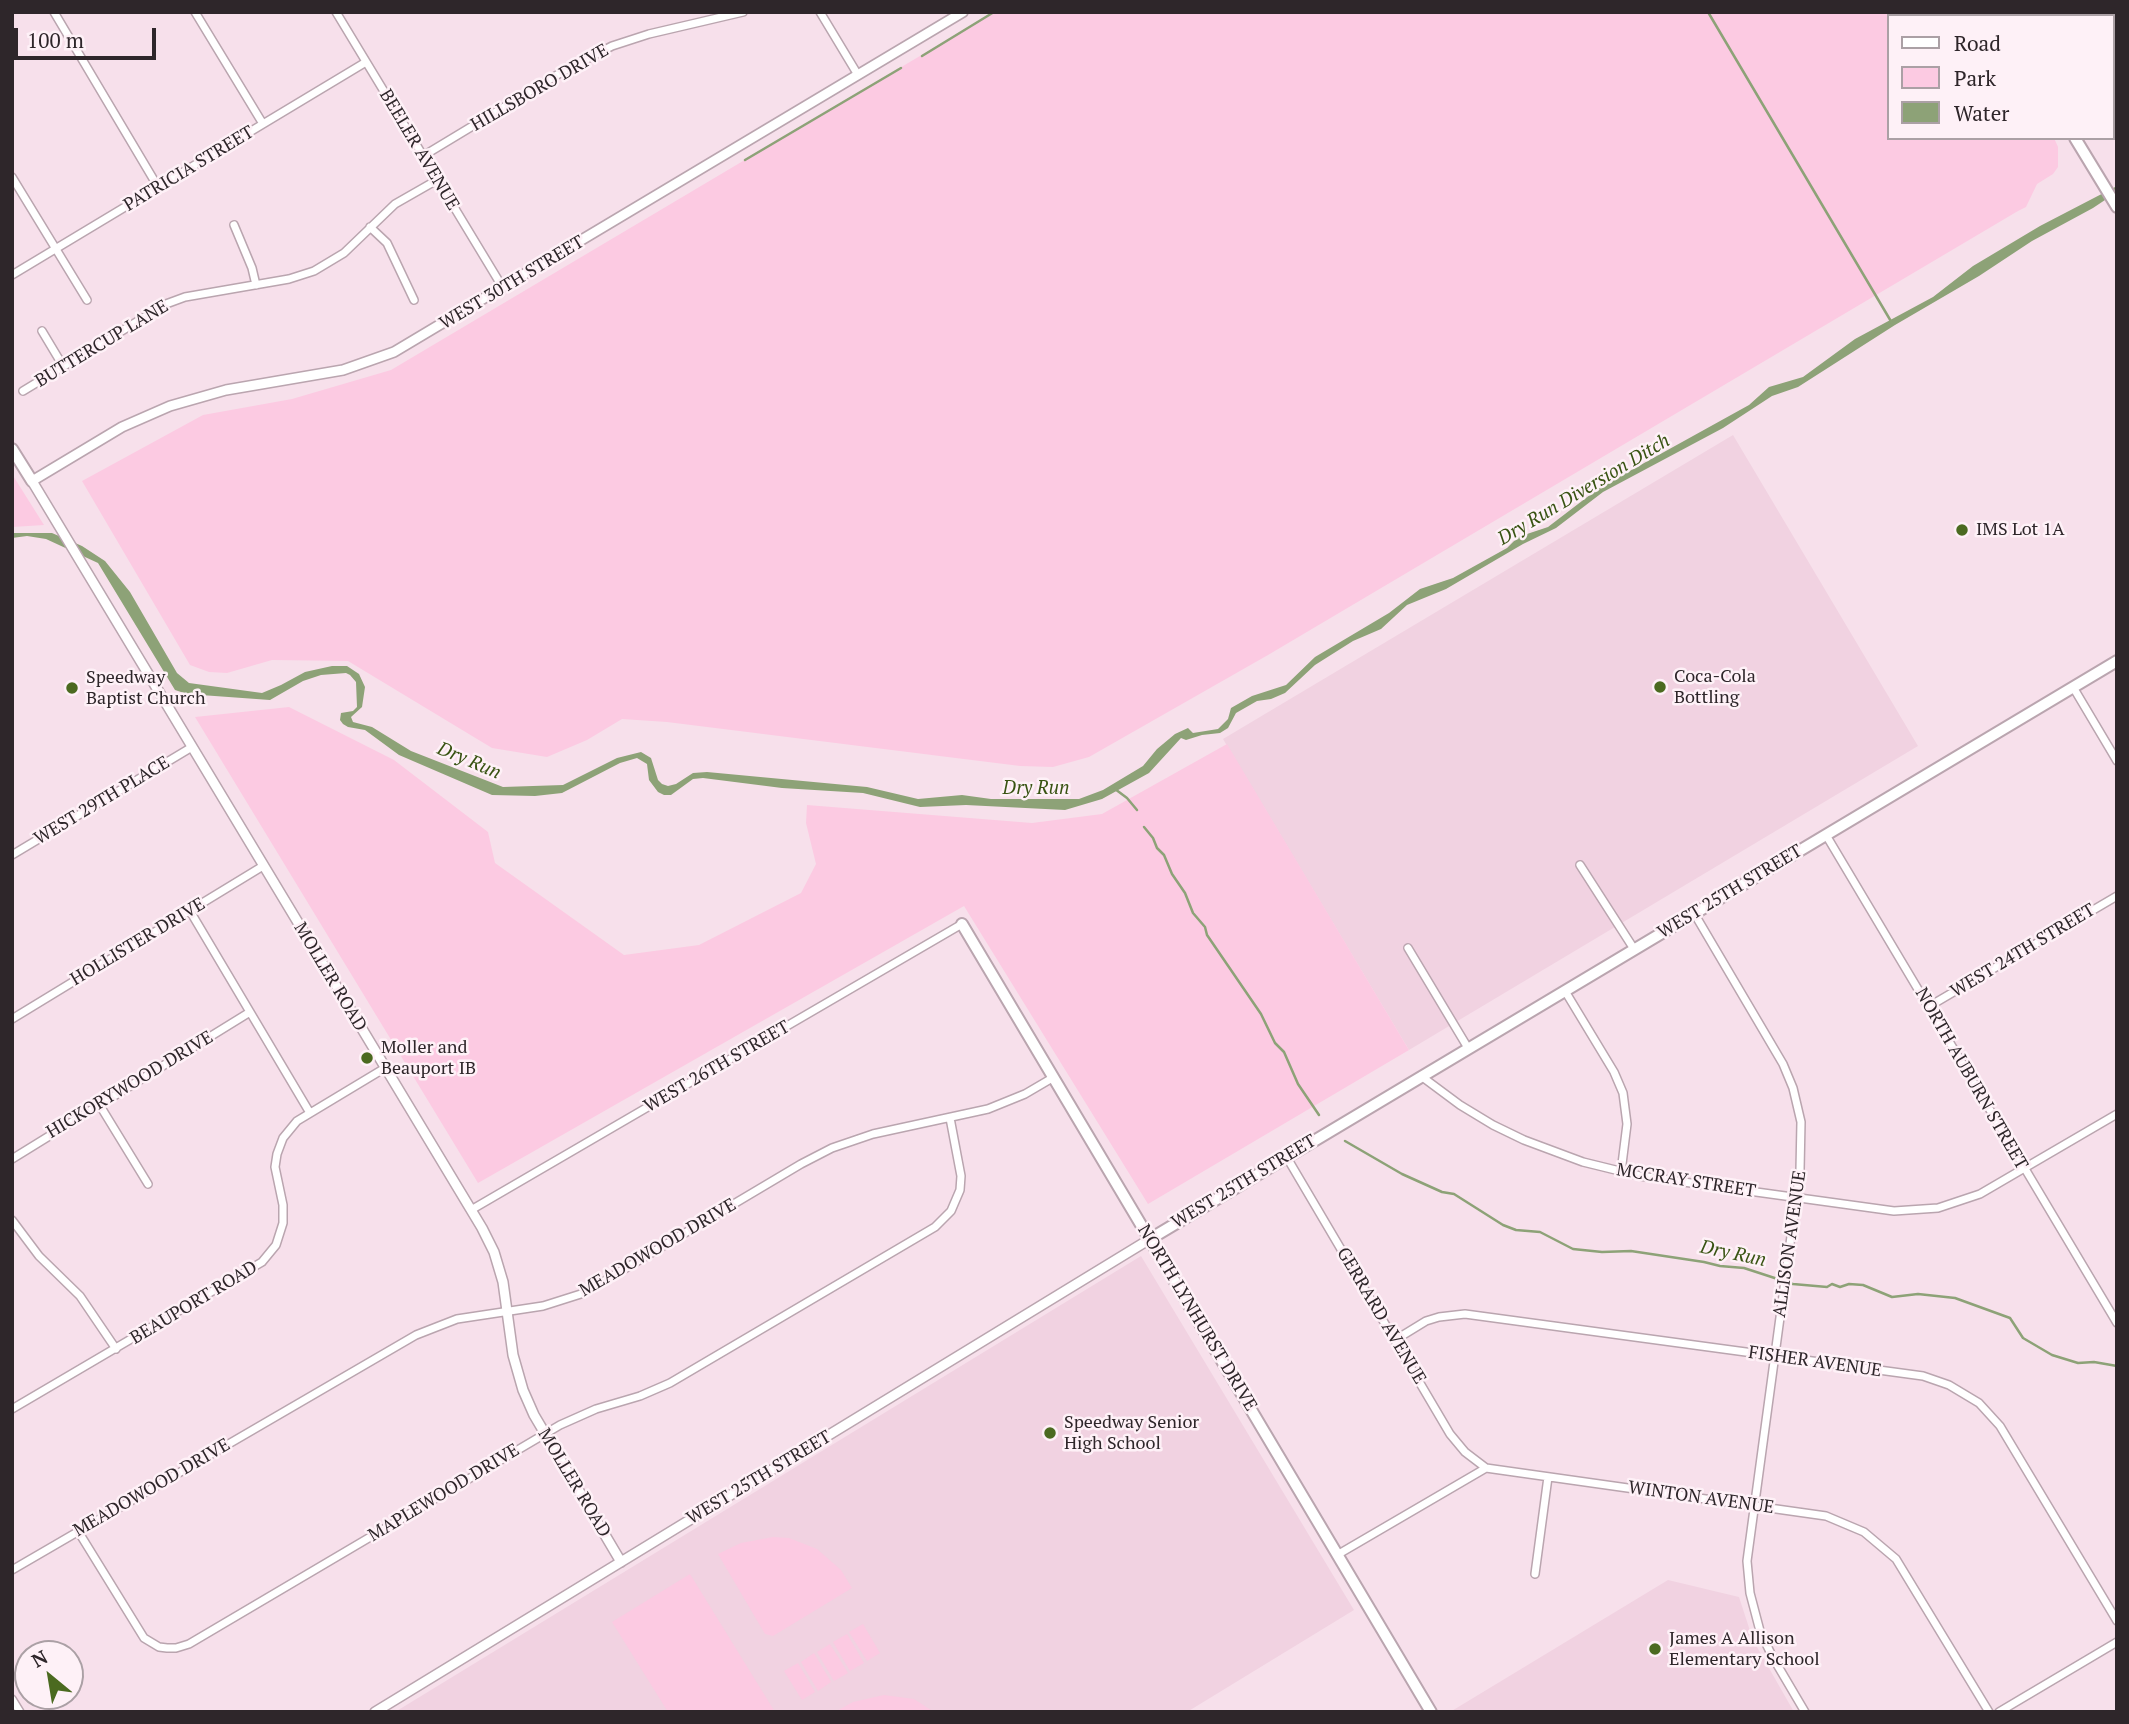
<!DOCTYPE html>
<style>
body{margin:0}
#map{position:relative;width:2129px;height:1724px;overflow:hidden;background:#f7e0eb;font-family:"PT Serif",serif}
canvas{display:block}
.frame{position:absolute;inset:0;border:14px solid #2e262a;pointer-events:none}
.legend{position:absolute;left:1887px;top:14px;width:228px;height:126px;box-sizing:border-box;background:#fef1f7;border:2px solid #aba0a5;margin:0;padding:9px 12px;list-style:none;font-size:21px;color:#2e262a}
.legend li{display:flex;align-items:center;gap:14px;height:35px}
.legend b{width:35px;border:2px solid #aba0a5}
.north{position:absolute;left:14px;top:1640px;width:70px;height:70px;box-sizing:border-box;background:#fef1f7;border:2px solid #aba0a5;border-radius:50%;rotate:330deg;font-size:19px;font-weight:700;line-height:28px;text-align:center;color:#2e262a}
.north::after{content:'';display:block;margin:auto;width:24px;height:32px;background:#4b6a20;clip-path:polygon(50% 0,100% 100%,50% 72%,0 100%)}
.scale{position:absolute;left:14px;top:28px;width:142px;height:32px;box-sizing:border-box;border:4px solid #2e262a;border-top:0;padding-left:9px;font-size:21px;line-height:24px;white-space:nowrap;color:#2e262a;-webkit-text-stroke:5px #fef1f7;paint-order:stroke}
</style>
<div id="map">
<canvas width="2129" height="1724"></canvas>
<div class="frame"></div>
<ul class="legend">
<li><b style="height:9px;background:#fff"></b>Road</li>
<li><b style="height:19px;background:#fccae2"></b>Park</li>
<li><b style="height:19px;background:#8da277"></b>Water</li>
</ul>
<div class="north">N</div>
<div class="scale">100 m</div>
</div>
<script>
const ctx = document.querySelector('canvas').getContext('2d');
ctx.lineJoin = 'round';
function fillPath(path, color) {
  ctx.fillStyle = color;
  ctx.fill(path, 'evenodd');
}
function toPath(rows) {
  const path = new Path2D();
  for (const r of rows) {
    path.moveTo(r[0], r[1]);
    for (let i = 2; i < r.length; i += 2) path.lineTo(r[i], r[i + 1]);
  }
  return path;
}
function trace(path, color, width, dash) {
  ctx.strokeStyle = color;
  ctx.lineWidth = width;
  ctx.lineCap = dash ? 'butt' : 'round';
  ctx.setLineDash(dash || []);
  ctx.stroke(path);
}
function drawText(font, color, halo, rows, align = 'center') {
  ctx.font = font + ' "PT Serif",serif';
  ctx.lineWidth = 5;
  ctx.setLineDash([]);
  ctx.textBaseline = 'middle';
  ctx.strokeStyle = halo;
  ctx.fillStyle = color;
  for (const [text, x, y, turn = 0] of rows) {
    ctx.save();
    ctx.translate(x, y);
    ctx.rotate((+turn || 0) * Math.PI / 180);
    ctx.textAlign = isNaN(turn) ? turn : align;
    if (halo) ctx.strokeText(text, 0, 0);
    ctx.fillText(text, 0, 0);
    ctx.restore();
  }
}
fillPath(toPath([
 [1733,435,1918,746,1409,1050,1223,739],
 [1141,1256,1354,1610,1187,1712,395,1712],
 [1668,1580,1739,1597,1753,1640,1794,1712,1450,1712]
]), '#f1d2e1');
fillPath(toPath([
 [994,12,1981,12,1983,16,1889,16,1889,138,2054,138,2058,147,2058,167,2053,174,2037,184,2026,207,2018,211,1268,655,1089,757,1053,767,1020,766,667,722,622,719,587,740,547,757,492,748,348,661,272,660,227,673,209,672,190,665,82,481,203,415,292,399,391,370],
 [12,474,44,525,12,527],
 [289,707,394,760,488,832,495,863,624,955,699,945,801,893,816,864,806,823,807,805,1032,823,1102,814,1227,744,1409,1050,1148,1204,964,906,478,1183,195,717],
 [773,1537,789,1538,817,1549,841,1570,852,1588,773,1636,765,1634,718,1554,741,1543],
 [690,1574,775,1712,668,1712,612,1622],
 [863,1624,880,1653,867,1661,849,1632],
 [847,1634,864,1663,850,1671,833,1642],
 [830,1644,848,1673,834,1681,817,1652],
 [814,1653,831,1682,818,1691,801,1662],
 [798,1663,815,1692,802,1700,784,1671],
 [884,1695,914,1699,934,1712,835,1712,853,1702]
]), '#fccae2');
fillPath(toPath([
 [2117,186,2117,192,2093,208,2032,241,1979,276,1895,325,1798,387,1772,396,1723,428,1603,492,1556,528,1523,544,1446,589,1407,605,1381,629,1353,641,1315,665,1285,693,1271,699,1257,701,1236,713,1228,728,1220,733,1202,735,1186,740,1181,738,1149,773,1102,799,1065,810,966,805,920,807,863,793,782,788,703,778,693,779,671,795,664,795,658,792,649,780,647,764,637,758,620,763,562,793,535,796,492,795,399,755,365,730,348,727,343,724,340,720,341,713,353,711,357,707,356,682,350,675,346,673,321,675,303,681,270,700,187,694,175,690,98,563,46,539,27,536,12,538,12,533,52,533,82,546,105,561,130,592,177,673,189,683,262,693,281,685,305,672,332,666,347,666,359,674,365,687,362,707,351,717,353,722,372,727,411,751,503,787,563,785,617,758,641,752,651,758,658,780,662,784,668,786,676,784,693,773,707,772,867,787,918,799,962,795,991,799,1079,799,1103,790,1143,766,1157,749,1175,734,1188,728,1193,733,1218,729,1228,719,1231,708,1252,696,1286,685,1315,657,1389,613,1420,589,1453,578,1507,548,1518,537,1548,527,1599,488,1749,405,1769,387,1803,377,1855,339,1933,297,1973,266,2040,226]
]), '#8da277');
trace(toPath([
 [1708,12,1892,323],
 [922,56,994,12],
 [745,160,901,68],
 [1115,789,1127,798,1137,810],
 [1144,827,1153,838,1157,848,1164,855,1172,874,1185,893,1193,913,1205,927,1207,935,1261,1014,1275,1043,1284,1052,1298,1084,1319,1115],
 [1345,1141,1402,1174,1442,1192,1454,1194,1503,1225,1516,1230,1540,1232,1573,1249,1602,1252,1631,1251,1704,1262,1720,1266,1744,1268,1793,1284,1827,1287,1832,1284,1840,1287,1849,1284,1863,1285,1892,1297,1918,1294,1955,1298,2010,1318,2023,1338,2052,1355,2078,1363,2094,1362,2117,1366]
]), '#8da277', 2.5);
const minor = toPath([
 [54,12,158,187],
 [195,12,263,124],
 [336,12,503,288],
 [820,12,858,75],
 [2113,79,2117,77],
 [423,156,562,72,612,46,649,34,743,12],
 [12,177,87,300],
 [234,225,252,268,256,285],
 [370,227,387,243,414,300],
 [12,275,366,62],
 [42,331,63,366],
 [23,391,166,304,185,297,289,279,314,271,344,253,395,204,437,180],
 [2073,687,2117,761],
 [1826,835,2117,1323],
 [12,855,192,747],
 [1580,865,1634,949],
 [190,911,310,1113],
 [1694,913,1783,1064,1793,1088,1801,1122,1800,1170,1747,1561,1750,1593,1760,1631,1772,1656,1805,1712],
 [1408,948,1468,1048],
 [1565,991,1614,1072,1623,1093,1627,1124,1621,1172],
 [1928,1007,2117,896],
 [12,1019,263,866],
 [1421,1076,1460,1105,1493,1125,1524,1140,1583,1162,1640,1176,1894,1211,1938,1208,1980,1194,2117,1114],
 [99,1104,148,1184],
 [1286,1156,1450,1434,1465,1452,1486,1468],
 [12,1159,250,1012],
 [471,1210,962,924],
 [12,1220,39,1256,80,1296,116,1349],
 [1395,1340,1426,1321,1439,1317,1465,1314,1923,1376,1949,1385,1979,1403,2000,1426,2117,1621],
 [12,1409,262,1262,276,1245,283,1223,283,1205,275,1167,277,1154,283,1138,297,1121,385,1068],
 [78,1531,144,1638,159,1647,167,1648,176,1648,189,1644,560,1425,596,1409,640,1396,670,1383,935,1227,951,1211,960,1190,961,1176,950,1118],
 [1337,1555,1486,1468,1826,1516,1864,1532,1896,1559,1989,1712],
 [12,1570,416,1335,457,1319,543,1306,584,1293,801,1164,832,1148,873,1134,988,1109,1025,1094,1054,1077],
 [1535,1574,1548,1477],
 [12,1699,20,1712],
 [1999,1712,2117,1642]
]);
const tertiary = toPath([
 [621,1562,534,1415,523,1390,513,1355,503,1282,494,1252,482,1228,32,481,122,427,170,406,226,390,343,370,394,352,963,12],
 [375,1712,1150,1239]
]);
const secondary = toPath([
 [2001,12,2003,16],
 [2075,138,2117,207],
 [12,449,32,481],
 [962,924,1431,1712],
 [1150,1239,2117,661]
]);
trace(minor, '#baa5af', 10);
trace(tertiary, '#baa5af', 12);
trace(secondary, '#baa5af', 14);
trace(minor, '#fff', 7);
trace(tertiary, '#fff', 9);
trace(secondary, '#fff', 10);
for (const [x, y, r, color] of [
 [1962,530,7,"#4b6a20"],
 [1660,687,7,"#4b6a20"],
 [72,688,7,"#4b6a20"],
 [367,1058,7,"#4b6a20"],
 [1050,1433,7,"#4b6a20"],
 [1655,1649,7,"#4b6a20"]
]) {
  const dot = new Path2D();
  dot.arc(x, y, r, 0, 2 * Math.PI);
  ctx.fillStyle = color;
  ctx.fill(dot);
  trace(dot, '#fef1f7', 2.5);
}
drawText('18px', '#2e262a', '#fef1f7', [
 ["HILLSBORO DRIVE",540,88,-30],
 ["BEELER AVENUE",419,150,59],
 ["PATRICIA STREET",189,169,-31],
 ["WEST 30TH STREET",512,283,-31],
 ["BUTTERCUP LANE",102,344,-31],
 ["WEST 29TH PLACE",102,801,-31],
 ["WEST 25TH STREET",1730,892,-31],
 ["HOLLISTER DRIVE",138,942,-31],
 ["WEST 24TH STREET",2023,951,-31],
 ["MOLLER ROAD",330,977,59],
 ["WEST 26TH STREET",717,1067,-30],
 ["NORTH AUBURN STREET",1971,1079,60],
 ["HICKORYWOOD DRIVE",130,1085,-31],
 ["MCCRAY STREET",1686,1181,9],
 ["WEST 25TH STREET",1244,1182,-31],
 ["ALLISON AVENUE",1790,1244,-82],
 ["MEADOWOOD DRIVE",658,1248,-30],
 ["BEAUPORT ROAD",194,1303,-31],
 ["GERRARD AVENUE",1381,1316,59],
 ["NORTH LYNHURST DRIVE",1197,1318,59],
 ["FISHER AVENUE",1815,1362,8],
 ["WEST 25TH STREET",759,1478,-31],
 ["MOLLER ROAD",574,1483,59],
 ["MEADOWOOD DRIVE",152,1488,-30],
 ["MAPLEWOOD DRIVE",444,1493,-31],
 ["WINTON AVENUE",1701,1498,8]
]);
drawText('18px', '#2e262a', '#fef1f7', [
 ["IMS Lot 1A",1976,530],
 ["Coca-Cola",1674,677],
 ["Bottling",1674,698],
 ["Speedway",86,678],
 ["Baptist Church",86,699],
 ["Moller and",381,1048],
 ["Beauport IB",381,1069],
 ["Speedway Senior",1064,1423],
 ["High School",1064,1444],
 ["James A Allison",1669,1639],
 ["Elementary School",1669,1660]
], 'left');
drawText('italic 19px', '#385312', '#fef1f7', [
 ["Dry Run Diversion Ditch",1584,490,-31],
 ["Dry Run",469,761,23],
 ["Dry Run",1036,789],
 ["Dry Run",1733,1254,12]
]);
</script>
